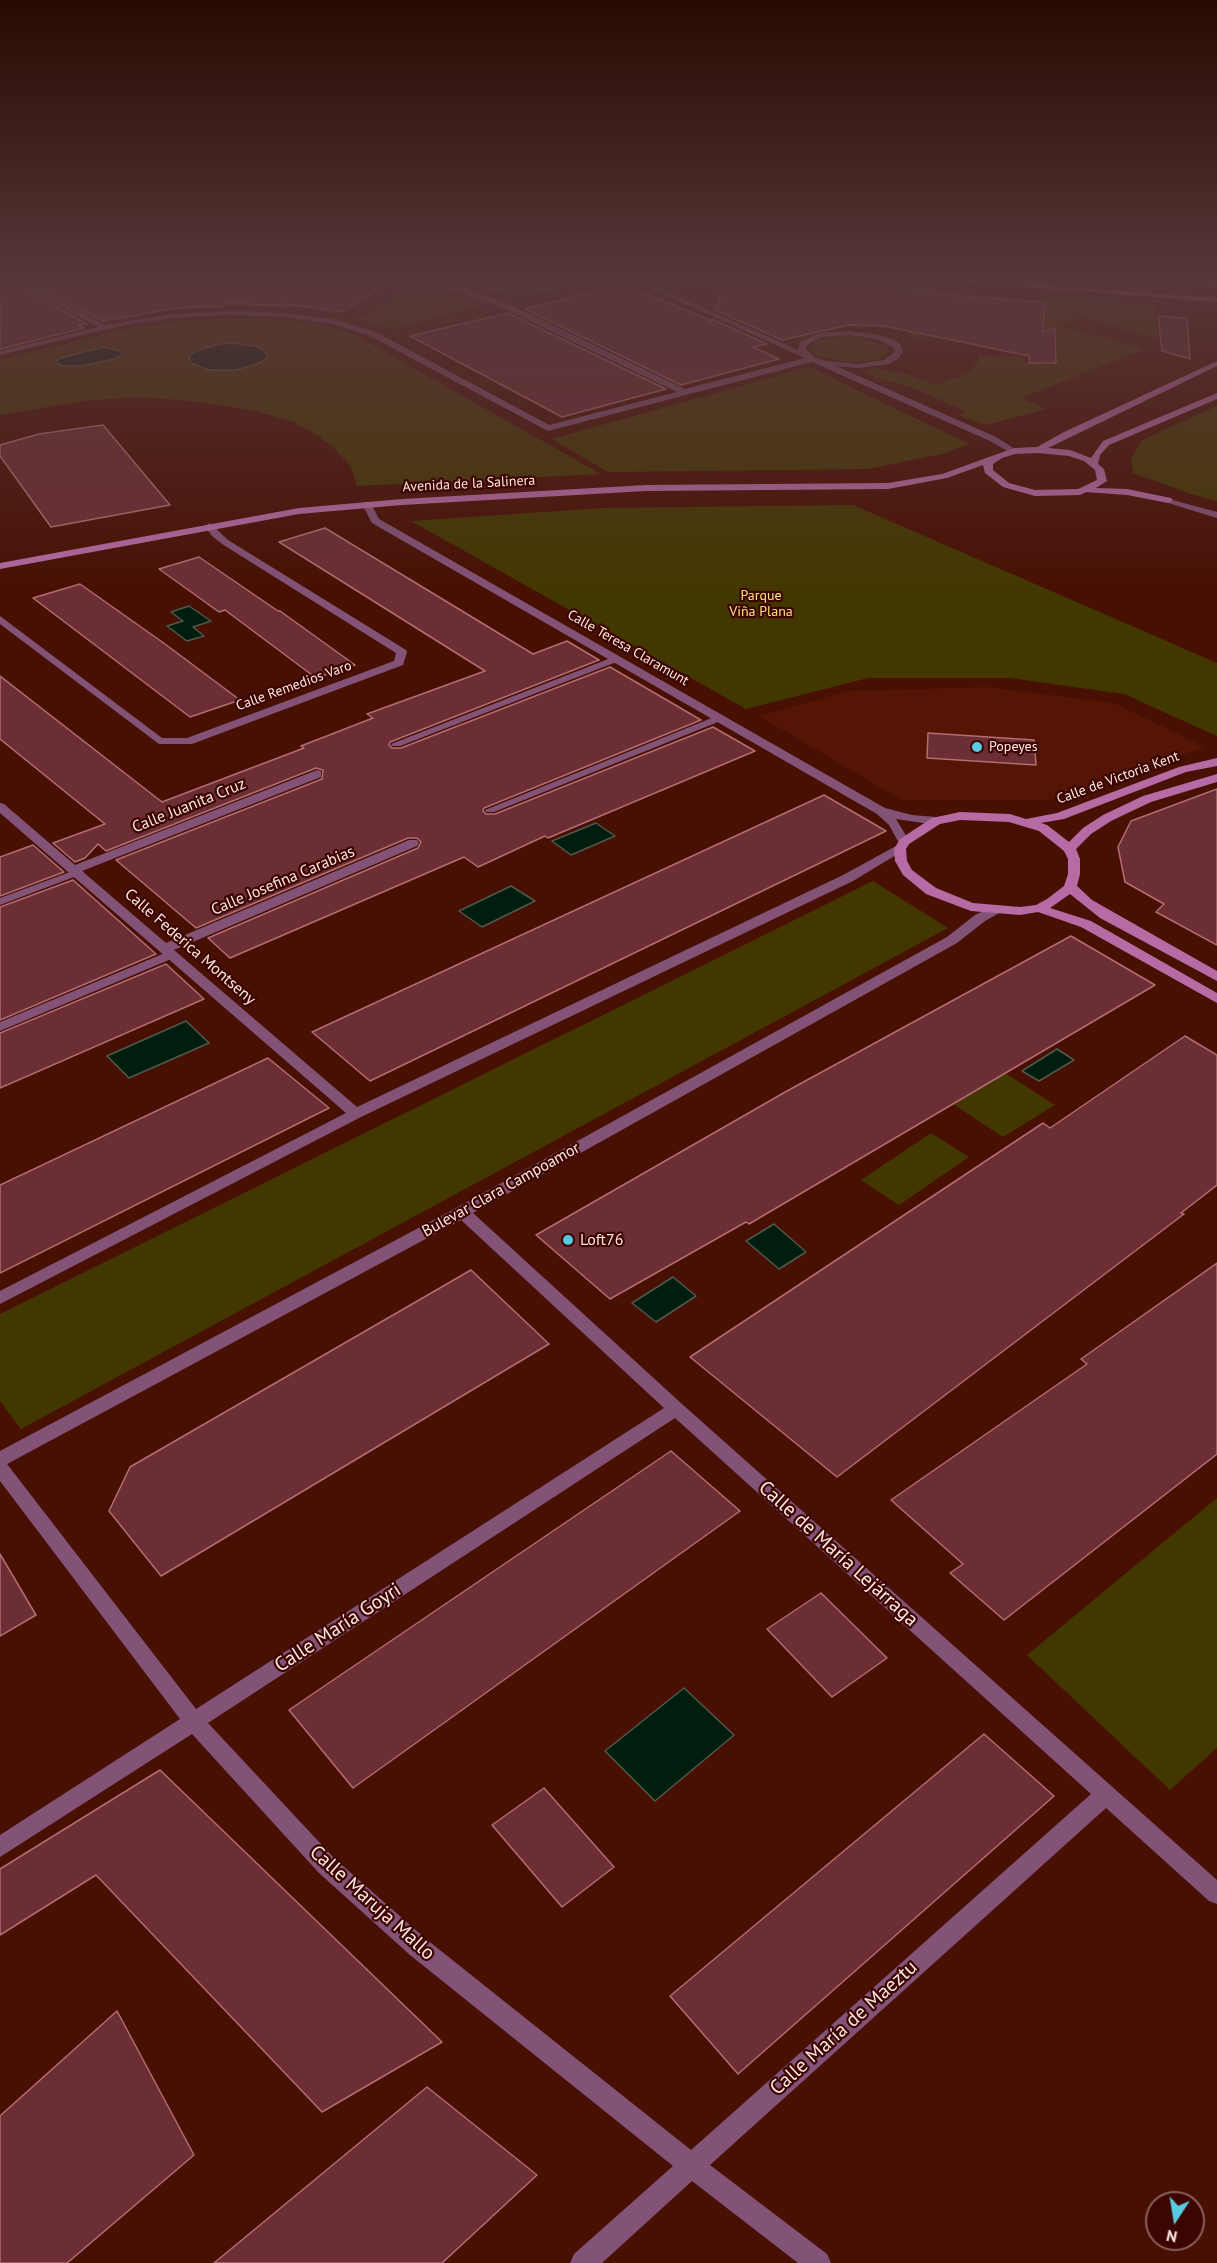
<!DOCTYPE html>
<meta charset="utf-8">
<style>
body{margin:0}
#map{position:relative;width:1217px;height:2263px;overflow:hidden;background:#481003;font-family:"PT Sans",sans-serif}
canvas{display:block}
.north{position:absolute;left:1145px;top:2191px;width:60px;height:60px;box-sizing:border-box;background:#3c0500;border:2px solid #895f5a;border-radius:50%;rotate:192deg;font-size:16px;font-weight:700;line-height:24px;text-align:center;color:#fde7e1}
.north::after{content:'';display:block;margin:auto;width:21px;height:27px;background:#58c9e3;clip-path:polygon(50% 0,100% 100%,50% 72%,0 100%)}
</style>
<div id="map">
<canvas width="1217" height="2263"></canvas>
<div class="north">N</div>
</div>
<script>
const ctx = document.querySelector('canvas').getContext('2d');
ctx.lineJoin = 'round';
function fillPath(path, color) {
  ctx.fillStyle = color;
  ctx.fill(path, 'evenodd');
}
function toPath(rows) {
  const path = new Path2D();
  for (const r of rows) {
    path.moveTo(r[0], r[1]);
    for (let i = 2; i < r.length; i += 2) path.lineTo(r[i], r[i + 1]);
  }
  return path;
}
function trace(path, color, width, dash) {
  ctx.strokeStyle = color;
  ctx.lineWidth = width;
  ctx.lineCap = dash ? 'butt' : 'round';
  ctx.setLineDash(dash || []);
  ctx.stroke(path);
}
function drawText(font, color, halo, rows, align = 'center') {
  ctx.font = font + ' "PT Sans",sans-serif';
  ctx.lineWidth = 4.5;
  ctx.setLineDash([]);
  ctx.textBaseline = 'middle';
  ctx.strokeStyle = halo;
  ctx.fillStyle = color;
  for (const [text, x, y, turn = 0] of rows) {
    ctx.save();
    ctx.translate(x, y);
    ctx.rotate((+turn || 0) * Math.PI / 180);
    ctx.textAlign = isNaN(turn) ? turn : align;
    if (halo) ctx.strokeText(text, 0, 0);
    ctx.fillText(text, 0, 0);
    ctx.restore();
  }
}
fillPath(toPath([
 [986,687,1114,703,1205,747,1047,800,902,800,759,716,849,691]
]), '#551504');
fillPath(toPath([
 [450,278,600,278,517,299,483,287],
 [734,278,804,278,937,288,934,306,1045,337,1046,301,1038,300,1039,296,1154,304,1159,339,1082,316,1059,326,1145,349,1021,398,1046,409,986,425,958,415,967,412,911,387,874,377,865,371,877,368,890,372,895,370,936,385,970,373,978,361,978,356,1025,357,1025,363,1055,364,1058,345,969,341,959,335,917,339,907,332,926,323,912,306,915,291],
 [418,285,480,305,393,329,356,319],
 [257,317,317,324,351,333,601,474,357,486,351,467,335,449,320,437,294,422,255,411,203,402,139,397,82,401,0,415,0,360,127,329,192,320],
 [851,336,883,344,888,348,888,353,876,360,852,363,818,357,809,348,818,340],
 [809,367,969,444,941,454,868,469,608,472,552,439],
 [1217,406,1217,501,1194,495,1133,473,1131,459,1142,440],
 [853,505,1217,663,1217,736,1124,694,1010,678,868,678,746,709,411,521,602,508],
 [873,881,948,928,21,1429,0,1401,0,1314],
 [1005,1073,1055,1105,1003,1137,953,1104],
 [931,1133,969,1157,899,1205,861,1180],
 [1217,1498,1217,1748,1170,1790,1027,1655]
]), '#433700');
const water = toPath([
 [232,343,259,347,268,355,265,360,257,364,236,370,209,370,191,363,189,357,196,351,219,344,232,343],
 [103,347,124,352,115,359,80,366,63,366,55,362,61,358,103,347],
 [189,606,211,621,193,627,204,636,187,641,167,626,183,621,171,612,189,606],
 [596,823,615,836,571,855,552,841,596,823],
 [511,886,535,901,482,927,459,911,511,886],
 [186,1021,209,1043,129,1078,107,1056,186,1021],
 [1057,1049,1074,1060,1039,1081,1022,1071,1057,1049],
 [774,1224,806,1252,779,1269,746,1241,774,1224],
 [673,1277,696,1296,656,1322,632,1303,673,1277],
 [684,1688,734,1735,655,1801,605,1751,684,1688]
]);
fillPath(water, '#011d0d');
trace(water, '#4d5a4d', 1.5);
const building = toPath([
 [0,278,7,278,87,324,78,325,84,328,0,349,0,278],
 [95,278,394,278,343,312,286,304,285,306,224,303,224,306,176,308,103,321,47,292,95,278],
 [727,279,1045,302,1043,332,1055,328,1056,363,1029,363,1029,356,884,326,849,325,782,340,715,310,727,279],
 [624,284,711,321,712,319,767,344,753,347,779,359,681,385,525,309,624,284],
 [508,313,666,389,562,417,410,336,508,313],
 [1158,316,1187,318,1190,359,1162,351,1158,316],
 [103,425,170,505,51,527,0,456,0,445,39,434,103,425],
 [325,528,533,654,567,641,599,660,390,742,389,745,392,748,401,748,610,667,701,720,484,808,483,811,486,814,495,814,713,727,755,751,548,838,545,836,478,867,464,857,230,958,208,938,418,848,421,842,417,838,408,838,196,928,116,860,322,779,323,770,316,768,106,851,98,844,85,858,75,862,53,843,105,824,0,739,0,676,162,802,304,748,301,746,373,718,367,714,485,671,279,542,325,528],
 [199,557,278,611,280,611,355,665,316,678,225,610,219,612,159,569,199,557],
 [80,584,165,644,240,700,190,717,33,598,80,584],
 [928,733,1034,740,1036,765,927,758,928,733],
 [1217,789,1217,945,1156,912,1164,904,1125,882,1118,847,1131,821,1217,789],
 [824,795,886,831,370,1081,312,1032,824,795],
 [33,845,64,872,0,896,0,857,33,845],
 [73,880,156,954,0,1020,0,907,73,880],
 [1071,936,1155,985,749,1224,746,1222,610,1299,536,1235,787,1091,1071,936],
 [166,964,204,999,0,1088,0,1033,166,964],
 [1185,1036,1217,1055,1217,1185,1181,1213,1184,1214,837,1477,690,1357,1043,1123,1050,1128,1185,1036],
 [268,1058,329,1108,0,1273,0,1185,268,1058],
 [1217,1263,1217,1454,1004,1620,950,1573,963,1564,891,1500,1087,1364,1081,1359,1217,1263],
 [471,1270,549,1344,161,1576,109,1511,130,1467,471,1270],
 [671,1451,740,1511,353,1788,289,1710,671,1451],
 [0,1554,36,1615,0,1636,0,1554],
 [821,1593,887,1658,832,1697,767,1629,821,1593],
 [984,1734,1054,1796,738,2074,670,1996,984,1734],
 [160,1770,442,2042,322,2112,96,1875,0,1935,0,1869,160,1770],
 [544,1788,614,1867,562,1907,492,1825,544,1788],
 [117,2011,194,2155,67,2263,0,2263,0,2116,117,2011],
 [427,2087,537,2175,442,2263,214,2263,427,2087]
]);
fillPath(building, '#6b2e34');
trace(building, '#b26e72', 1.5);
fillPath(toPath([
 [616,656,619,657,619,661,400,746,392,746,391,744,616,656],
 [719,715,723,716,723,720,494,812,486,812,485,810,719,715],
 [78,869,84,872,82,874,0,905,0,898,78,869],
 [172,950,178,954,176,957,0,1031,0,1022,172,950]
]), '#835377');
fillPath(toPath([
 [9,278,18,278,35,287,78,278,93,278,41,291,106,325,174,314,231,311,284,313,337,320,376,332,549,425,677,392,501,307,460,292,411,278,425,278,466,288,507,303,685,389,805,358,627,278,637,278,798,350,800,342,820,333,849,331,878,335,892,339,900,344,903,352,898,359,889,364,858,368,836,366,996,437,1018,451,1011,453,990,441,812,362,548,431,370,336,333,324,284,317,231,315,174,318,129,324,0,355,0,351,98,327,9,278],
 [849,335,877,339,893,347,895,352,884,360,858,364,826,361,814,357,806,349,807,345,821,337,849,335],
 [1165,498,1217,512,1217,518,1165,502,1165,498],
 [364,502,370,502,379,519,885,808,912,815,936,817,942,821,936,825,896,819,910,842,904,846,900,845,889,825,877,814,372,523,362,504,364,502],
 [210,523,228,540,406,650,407,652,403,665,192,744,159,744,0,624,0,616,162,738,187,738,394,661,396,653,222,544,212,536,205,526,210,523],
 [317,770,321,771,321,777,82,871,166,943,409,840,417,840,419,843,417,846,174,950,357,1107,843,875,896,846,904,846,906,849,853,881,361,1117,0,1304,0,1291,346,1113,0,813,0,803,4,804,75,865,317,770],
 [996,905,1003,909,1001,912,985,921,957,943,473,1213,682,1404,1217,1880,1217,1904,1209,1901,1106,1808,710,2165,827,2254,831,2263,798,2263,692,2181,602,2263,570,2263,574,2254,673,2166,410,1955,319,1873,192,1734,0,1857,0,1835,180,1719,0,1481,0,1451,456,1208,947,937,975,915,996,905],
 [461,1220,664,1408,196,1709,7,1464,461,1220],
 [675,1418,1091,1794,691,2150,426,1939,335,1859,208,1723,675,1418]
]), '#835377');
fillPath(toPath([
 [912,278,950,278,1217,298,1217,302,912,278],
 [1112,278,1217,283,1217,287,1115,280,1112,278],
 [1217,361,1217,366,1048,448,1070,450,1091,458,1103,441,1217,393,1217,399,1109,445,1100,455,1098,464,1104,469,1107,481,1096,488,1127,489,1171,498,1173,500,1168,503,1127,495,1086,492,1080,495,1035,496,1003,487,985,473,983,465,947,478,888,489,646,491,402,505,299,514,0,569,0,563,299,508,402,499,646,485,888,483,942,474,1014,448,1037,447,1064,432,1217,361],
 [1038,453,1069,456,1084,461,1095,470,1097,480,1078,489,1035,490,1009,483,993,470,993,464,1002,458,1015,454,1038,453],
 [1217,758,1217,766,1186,772,1064,819,1041,823,1047,825,1069,842,1083,828,1103,815,1143,796,1217,774,1217,782,1151,802,1111,821,1091,834,1076,849,1080,859,1080,874,1077,886,1092,900,1217,971,1217,981,1100,918,1070,894,1050,908,1091,921,1217,993,1217,1003,1081,927,1038,912,1020,915,971,911,926,894,903,875,895,861,894,849,900,839,932,818,960,812,1010,814,1026,819,1057,813,1179,767,1217,758],
 [960,820,1009,822,1039,831,1064,851,1068,859,1068,874,1064,886,1047,899,1036,905,1020,907,973,903,936,888,912,870,907,861,906,849,909,844,940,824,960,820]
]), '#b66ba5');
const sky = ctx.createLinearGradient(0, 0, 0, 595);
sky.addColorStop(0, '#280902');
sky.addColorStop(0.47, '#583739');
sky.addColorStop(1, '#58373900');
ctx.fillStyle = sky;
ctx.fillRect(0, 0, 1217, 595);
for (const [x, y, r, color] of [
 [977,747,6,"#58c9e3"],
 [568,1240,6,"#58c9e3"]
]) {
  const dot = new Path2D();
  dot.arc(x, y, r, 0, 2 * Math.PI);
  ctx.fillStyle = color;
  ctx.fill(dot);
  trace(dot, '#3c0500', 2);
}
drawText('14px', '#fde7e1', '#3c0500', [
 ["Avenida de la Salinera",469,484,-3],
 ["Calle Teresa Claramunt",628,648,30],
 ["Calle Remedios Varo",294,686,-20],
 ["Calle de Victoria Kent",1118,778,-20]
]);
drawText('14px', '#fbe383', '#3c0500', [
 ["Parque",761,596],
 ["Viña Plana",761,612]
]);
drawText('14px', '#fde7e1', '#3c0500', [
 ["Popeyes",989,747]
], 'left');
drawText('16px', '#fde7e1', '#3c0500', [
 ["Calle Juanita Cruz",189,806,-22],
 ["Calle Josefina Carabias",283,881,-23],
 ["Calle Federica Montseny",190,947,41],
 ["Bulevar Clara Campoamor",501,1190,-29]
]);
drawText('16px', '#fde7e1', '#3c0500', [
 ["Loft76",580,1240]
], 'left');
drawText('20px', '#fde7e1', '#3c0500', [
 ["Calle de María Lejárraga",838,1554,42],
 ["Calle María Goyri",338,1628,-33],
 ["Calle Maruja Mallo",372,1903,42],
 ["Calle María de Maeztu",844,2028,-42]
]);
</script>
